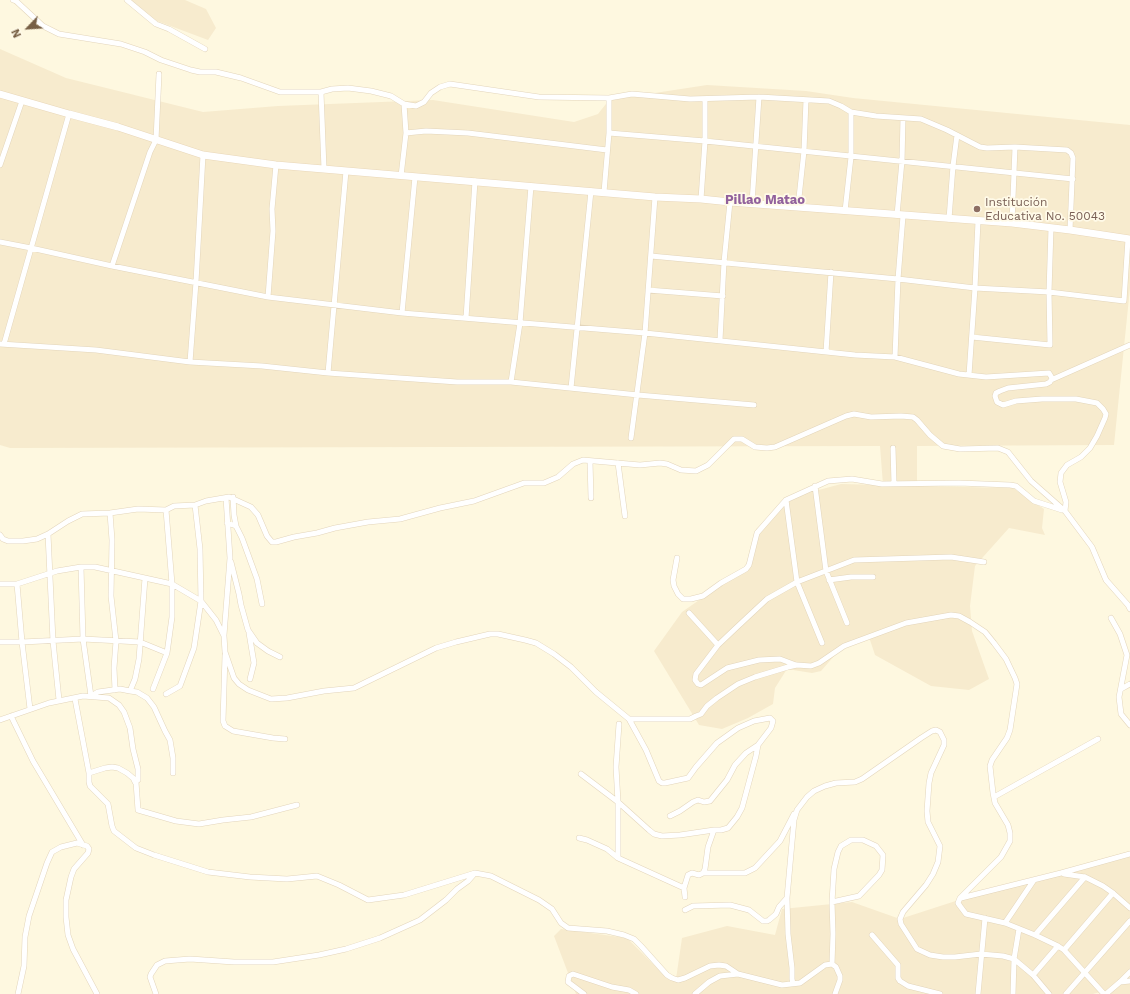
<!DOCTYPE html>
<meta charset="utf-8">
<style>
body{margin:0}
#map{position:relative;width:1130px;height:994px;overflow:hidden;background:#fef8e0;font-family:"Work Sans",sans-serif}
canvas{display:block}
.north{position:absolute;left:8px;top:8px;width:40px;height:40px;-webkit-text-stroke:3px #fffae8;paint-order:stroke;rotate:245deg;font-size:11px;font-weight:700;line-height:16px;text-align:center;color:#775f45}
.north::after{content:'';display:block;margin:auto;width:14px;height:18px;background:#775f45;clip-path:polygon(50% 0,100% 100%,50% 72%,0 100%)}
</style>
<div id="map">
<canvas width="1130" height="994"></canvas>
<div class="north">N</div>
</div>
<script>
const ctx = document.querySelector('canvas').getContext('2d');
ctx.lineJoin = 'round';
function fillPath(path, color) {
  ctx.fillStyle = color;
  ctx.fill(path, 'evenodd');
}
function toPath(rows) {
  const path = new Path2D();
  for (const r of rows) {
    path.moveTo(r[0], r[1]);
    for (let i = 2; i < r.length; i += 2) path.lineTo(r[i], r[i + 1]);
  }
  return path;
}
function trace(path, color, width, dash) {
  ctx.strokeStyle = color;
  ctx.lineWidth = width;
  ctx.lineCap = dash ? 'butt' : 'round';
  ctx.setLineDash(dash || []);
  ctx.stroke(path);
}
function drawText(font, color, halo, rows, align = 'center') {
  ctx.font = font + ' "Work Sans",sans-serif';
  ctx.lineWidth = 3.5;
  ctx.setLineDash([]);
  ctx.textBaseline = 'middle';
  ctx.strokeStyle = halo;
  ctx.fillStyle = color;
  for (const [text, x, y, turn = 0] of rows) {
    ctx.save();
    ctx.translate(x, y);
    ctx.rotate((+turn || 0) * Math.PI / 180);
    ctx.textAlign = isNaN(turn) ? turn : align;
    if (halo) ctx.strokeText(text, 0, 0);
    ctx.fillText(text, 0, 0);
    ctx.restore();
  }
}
fillPath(toPath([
 [130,0,185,0,206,9,216,28,208,40,152,19],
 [0,49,66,78,203,112,278,106,433,100,574,122,598,114,609,100,707,85,806,91,853,98,1130,125,1130,288,1114,445,917,446,917,486,1013,488,1044,509,1042,528,1045,535,1009,528,975,566,970,606,972,631,989,679,969,690,931,686,875,655,869,637,842,647,821,671,812,673,787,669,775,688,773,704,748,718,722,729,699,725,654,651,682,612,748,566,756,529,790,498,803,492,815,491,841,484,883,485,880,446,10,448,0,445],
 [1130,851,1130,994,1111,994,1103,991,1093,994,576,994,554,936,561,929,627,938,666,977,676,979,682,938,727,926,775,935,782,909,852,902,900,919,968,897]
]), '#f7ebce');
const street = toPath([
 [13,0,16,1,43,26,59,34,121,44,145,52,161,60,191,70,200,72,216,72,241,78,280,92,321,92,332,89,348,88,371,91,391,96,404,104,416,106,424,102,431,93,440,87,450,84,539,97,609,98,609,133,604,192],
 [127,0,156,24,169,29,205,49],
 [321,92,324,169],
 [609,98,632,94,690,99,759,97,829,101,841,106,851,112,876,116,921,119,947,130,980,147,987,148,1015,147,1067,150,1071,153,1073,158,1070,230],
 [406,133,426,131,468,133,607,150],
 [609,133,705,141,1073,179],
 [0,165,22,101],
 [401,176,406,133,404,104],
 [701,199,705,141,705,99],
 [752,203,759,97],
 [798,207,804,151,806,100],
 [845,211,851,157,851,112],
 [897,215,902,161,903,118],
 [949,219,953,166,957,135],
 [1012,223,1015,147],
 [0,242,31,248,112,266,268,297,402,313,645,333,855,355,895,357,959,374,986,377,1049,373,1052,378,1050,382,1046,384,1008,388,1000,391,996,393,995,396,997,402,1003,405,1016,401,1042,399,1076,399,1097,403,1103,409,1106,414,1105,418,1097,436,1090,448,1081,457,1067,465,1061,473,1060,482,1066,502,1065,511],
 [651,256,898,279,975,288,1049,292,1124,301,1128,239],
 [112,266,150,152,156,140,159,74],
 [648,290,723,296],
 [268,297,273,231,272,209,276,165],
 [402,313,415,177],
 [466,318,475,181],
 [972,337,1050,345,1049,292,1051,228],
 [720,340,724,262,730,202],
 [0,344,96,350,190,362,262,366,328,373,457,382,511,382,638,395,754,405],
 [4,344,69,114],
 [826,352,831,272],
 [895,357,898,279,903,216],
 [190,362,196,282,203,155],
 [328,373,346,171],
 [969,375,975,288,978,221],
 [1051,380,1130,345],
 [511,382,520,323,531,186],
 [571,388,591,191],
 [631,438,645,333,655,197],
 [893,448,894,484],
 [590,461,591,498],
 [618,463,625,516],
 [815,486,826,571,847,623],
 [233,497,234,515,236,526],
 [786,500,797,582,822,643],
 [110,513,112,540,111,596,116,641,114,668,115,690],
 [227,523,236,526,242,538,257,579,262,604],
 [48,534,53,641,59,700],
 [0,535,3,539,8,541,23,541,37,539,48,534,68,521,82,514,110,513,138,509,166,510,174,506,195,505,206,501,229,497,251,507,258,515,267,536,272,542,276,542,294,537,317,533,335,528,368,522,400,519,440,508,474,501,524,483,544,483,558,477,573,464,583,460,640,465,660,463,667,464,681,470,696,471,708,465,734,439,742,439,755,447,767,448,775,447,846,416,854,414,871,417,901,416,913,417,917,420,930,435,943,446,960,449,998,448,1008,452,1031,481,1065,511,1092,547,1106,580,1128,605,1130,609],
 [677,558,673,580,674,586,678,594,683,599,691,599,703,596,721,583,746,569,749,565,757,533,786,500,828,481,852,479,882,484,959,483,1010,485,1016,486,1034,501,1062,510],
 [231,562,239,594,241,605,248,630,257,643,268,651,280,657],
 [81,567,83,639,91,696,98,692,120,689,130,691],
 [145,578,139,659,135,679,130,691,137,692,147,698,154,707,165,731,170,740,173,758,173,773],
 [829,580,851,577,873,577],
 [0,584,17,584,57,571,81,567,95,567,172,584,201,601,216,620,224,636,225,652,234,678,239,684,248,690,271,699,287,698,324,691,354,688,436,648,456,642,490,634,498,634,525,640,536,643,554,654,571,667,596,692,629,719,646,750,659,781,662,783,665,783,688,778,696,767,717,743,738,728,754,721,770,718,773,721,771,728,758,745,756,756,742,808,737,817,728,828,721,830,714,830,680,835,662,836,654,834,649,830,618,802,581,774],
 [17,584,22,642,30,709],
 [689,613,718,645],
 [1111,618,1120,634,1127,655,1119,697,1121,714,1130,725],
 [249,633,254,663,250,679],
 [224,635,230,558,226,498],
 [0,642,22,642,83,639,140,642,167,653],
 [225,655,223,721,225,726,233,731,273,738,285,739],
 [796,665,780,659,759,660,727,668,701,685,698,684,695,680,696,674,718,645,737,627,767,599,797,582,854,560,951,557,984,562],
 [153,689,167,653,172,617,172,584,166,510],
 [1121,689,1130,684],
 [166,694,180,686,194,648,201,601,200,549,195,505],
 [75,699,89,773],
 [11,716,33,761,83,845],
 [629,719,690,719,696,716,701,714,707,706,717,698,738,684,755,677,788,667,797,665,811,666,819,663,844,646,906,623,951,615,959,616,970,622,985,632,994,643,1006,659,1015,678,1017,684,1010,730,1007,738,992,760,990,766,993,793,995,803,1008,825,1010,833,1010,841,1001,857,960,898,958,903,960,906,966,914,1005,923,1035,935,1058,946,1064,950,1104,994],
 [0,720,49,703,83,696,109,698,119,705,124,712,130,728,133,749,138,769,138,780,135,782,133,778,127,773,118,768,112,767,105,768,89,773,89,782,90,786,108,804,112,826,114,831,136,848,154,855,208,872,250,877,287,879,317,876,339,885,368,900,404,895,475,873,468,881,457,889,446,900,420,920,380,938,346,949,319,955,273,962,234,962,190,959,165,961,157,965,151,974,150,977,156,994],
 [136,782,138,810,176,821,199,824,223,820,251,817,297,805],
 [994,797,1098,739],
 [670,816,680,811,693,802,698,800,704,802,710,801,727,780,735,765,746,753,758,745],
 [579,838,587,840,607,849,618,858,684,888,685,897],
 [618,858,618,802,616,767,619,724],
 [475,873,491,876,539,900,552,909,561,923,568,928,607,931,624,935,634,939,641,946,667,975,672,978,678,980,685,978,710,966,719,965,726,966,738,974,782,985,800,983,825,965,832,964,836,967,840,976,840,980,835,994],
 [703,873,745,873,755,868,780,841,794,814],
 [1064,874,1085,877,1103,886,1113,893,1130,908],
 [684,888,688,875,692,873,699,875,703,873,705,869,708,847,714,830],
 [961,898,1061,873,1130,854],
 [685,910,693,906,730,905,749,910,763,921,767,921,769,920,776,914,779,907,787,898],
 [1005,923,1034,880],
 [872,935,898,965,898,978,900,981,908,986,940,994],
 [1035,935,1085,877],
 [1064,950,1113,893],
 [832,964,833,934,832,902,834,869,838,852,841,846,851,840,863,840,876,846,883,855,882,870,879,875,859,896,832,902],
 [1033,975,1058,946],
 [1120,982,1130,981],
 [793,984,792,979,792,968,788,934,787,898,794,820,797,810,807,797,814,791,825,786,836,783,855,782,862,779,921,738,932,731,936,730,940,732,944,740,944,745,931,773,929,783,927,811,928,822,940,846,938,862,933,874,926,885,903,912,900,919,901,924,917,949,930,955,943,957,955,957,981,954,1003,956,1014,959,1033,975,1049,994],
 [18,994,24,966,25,937,29,916,47,863,52,852,61,847,77,843,87,846,89,849,88,853,74,869,71,877,66,900,66,917,68,935,73,949,97,994],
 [584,994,568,982,569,976,573,974,612,987,629,990,636,994],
 [695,994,709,982,720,976,738,974],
 [978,994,985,918],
 [1013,994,1014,959,1019,929],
 [1066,994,1130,921],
 [1106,994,1120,982,1130,972]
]);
const secondary = toPath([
 [0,94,69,114,118,127,203,155,276,165,655,197,701,199,730,202,1012,223,1070,230,1130,239]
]);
trace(street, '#e3d5bb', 6);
trace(secondary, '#e9d7b9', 8);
trace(street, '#fff', 5);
trace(secondary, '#fff', 7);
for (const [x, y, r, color] of [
 [977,209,4,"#8d6e63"]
]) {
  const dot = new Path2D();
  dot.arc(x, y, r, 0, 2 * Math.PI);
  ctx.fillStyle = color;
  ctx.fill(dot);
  trace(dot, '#fffae8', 1.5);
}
drawText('12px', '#785e54', '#fffae8', [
 ["Institución",985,202],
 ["Educativa No. 50043",985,216]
], 'left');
drawText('bold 13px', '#91609c', '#fffae8', [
 ["Pillao Matao",765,200]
]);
</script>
